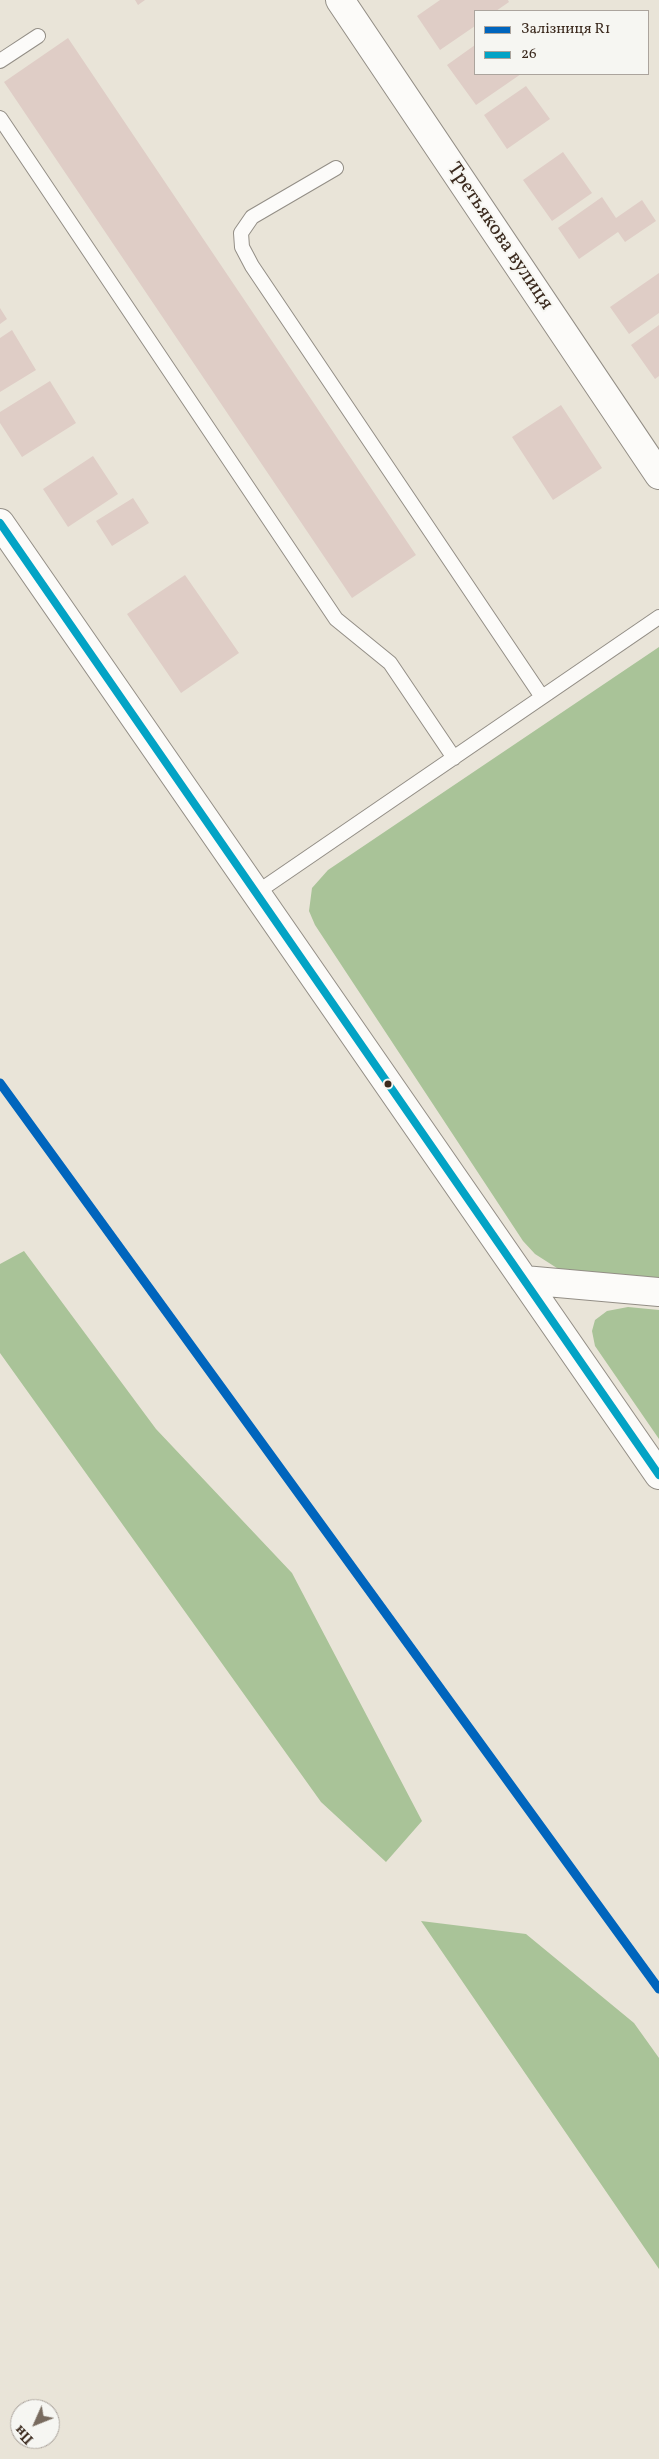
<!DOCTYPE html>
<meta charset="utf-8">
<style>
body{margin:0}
#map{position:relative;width:659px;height:2459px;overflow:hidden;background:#e9e4d8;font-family:Vollkorn,serif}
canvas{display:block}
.legend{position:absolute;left:474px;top:10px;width:175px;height:65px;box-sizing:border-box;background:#f6f6f2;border:1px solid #aba49d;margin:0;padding:6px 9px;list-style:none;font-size:15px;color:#3b2a1e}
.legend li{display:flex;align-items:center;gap:10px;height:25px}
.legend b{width:25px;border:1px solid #aba49d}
.north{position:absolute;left:10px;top:2399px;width:50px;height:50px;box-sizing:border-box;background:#f6f6f2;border:1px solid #aba49d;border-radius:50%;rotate:226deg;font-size:14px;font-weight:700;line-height:20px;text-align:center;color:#3b2a1e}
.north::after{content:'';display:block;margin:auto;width:18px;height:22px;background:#786b5f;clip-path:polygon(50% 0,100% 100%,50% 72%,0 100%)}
</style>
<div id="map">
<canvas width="659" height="2459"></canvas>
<ul class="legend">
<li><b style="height:6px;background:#0065bd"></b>Залізниця R1</li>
<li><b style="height:6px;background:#03a3c5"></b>26</li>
</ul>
<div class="north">Пн</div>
</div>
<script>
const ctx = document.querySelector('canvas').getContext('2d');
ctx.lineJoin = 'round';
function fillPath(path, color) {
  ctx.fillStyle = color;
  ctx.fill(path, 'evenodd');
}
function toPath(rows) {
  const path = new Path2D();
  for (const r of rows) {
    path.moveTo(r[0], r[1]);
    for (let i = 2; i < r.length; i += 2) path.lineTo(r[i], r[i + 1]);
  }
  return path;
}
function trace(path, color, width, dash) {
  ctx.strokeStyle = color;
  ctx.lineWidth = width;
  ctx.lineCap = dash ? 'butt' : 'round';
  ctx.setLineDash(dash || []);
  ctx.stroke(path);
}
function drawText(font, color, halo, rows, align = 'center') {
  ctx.font = font + ' Vollkorn,serif';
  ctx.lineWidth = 4;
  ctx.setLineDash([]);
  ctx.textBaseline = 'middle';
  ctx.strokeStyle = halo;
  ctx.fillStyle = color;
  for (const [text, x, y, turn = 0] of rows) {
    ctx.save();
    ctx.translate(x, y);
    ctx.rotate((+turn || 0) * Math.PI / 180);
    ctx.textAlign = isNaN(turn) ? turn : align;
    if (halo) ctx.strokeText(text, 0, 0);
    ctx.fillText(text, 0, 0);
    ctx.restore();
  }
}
fillPath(toPath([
 [659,647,659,1282,560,1270,535,1254,523,1241,315,925,309,911,312,888,328,870],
 [24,1251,156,1429,292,1573,422,1821,386,1862,321,1802,0,1353,0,1264],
 [628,1307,659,1310,659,1439,595,1346,592,1331,595,1320,607,1311],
 [421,1921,526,1934,634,2023,659,2058,659,2269]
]), '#a9c398');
fillPath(toPath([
 [135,0,145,0,138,5],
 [440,0,508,0,509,2,496,11,475,11,475,26,440,50,417,16],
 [68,38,416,555,352,598,4,82],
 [475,45,475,74,521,74,476,105,447,65],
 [526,86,550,119,507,149,484,115],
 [563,152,592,193,552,221,523,180],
 [602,197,616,218,642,200,656,221,625,242,618,232,579,259,558,228],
 [659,273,659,313,629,334,610,307],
 [0,308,7,319,0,324],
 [659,325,659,376,655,379,631,345],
 [12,330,36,370,0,392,0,338],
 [50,381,76,423,22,457,0,423,0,412],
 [561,405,602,468,553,500,512,437],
 [93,456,118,494,68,527,43,489],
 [133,498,149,523,112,546,96,521],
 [185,575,239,653,181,693,127,614]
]), '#dfcdc6');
const lane = toPath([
 [0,61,38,36],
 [0,118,336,619,390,663,454,758],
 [336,168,252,217,241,233,242,247,252,266,542,697],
 [256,893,659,617]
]);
const street = toPath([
 [340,0,659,475]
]);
const secondary = toPath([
 [0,523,659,1475],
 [524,1280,659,1292]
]);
trace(lane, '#938e86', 16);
trace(street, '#938e86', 30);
trace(secondary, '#938e86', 30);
trace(lane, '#fcfbf9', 14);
trace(street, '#fcfbf9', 28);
trace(secondary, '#fcfbf9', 28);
trace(toPath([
 [0,523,659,1475]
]), '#03a3c5', 8);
trace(toPath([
 [0,1083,659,1989]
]), '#0065bd', 9);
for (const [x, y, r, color] of [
 [388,1084,4.5,"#3b2a1e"]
]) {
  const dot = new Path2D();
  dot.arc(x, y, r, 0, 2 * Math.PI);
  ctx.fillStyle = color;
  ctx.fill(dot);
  trace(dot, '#f6f6f2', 2);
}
drawText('20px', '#3b2a1e', '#f6f6f2', [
 ["Третьякова вулиця",499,237,56]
]);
</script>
